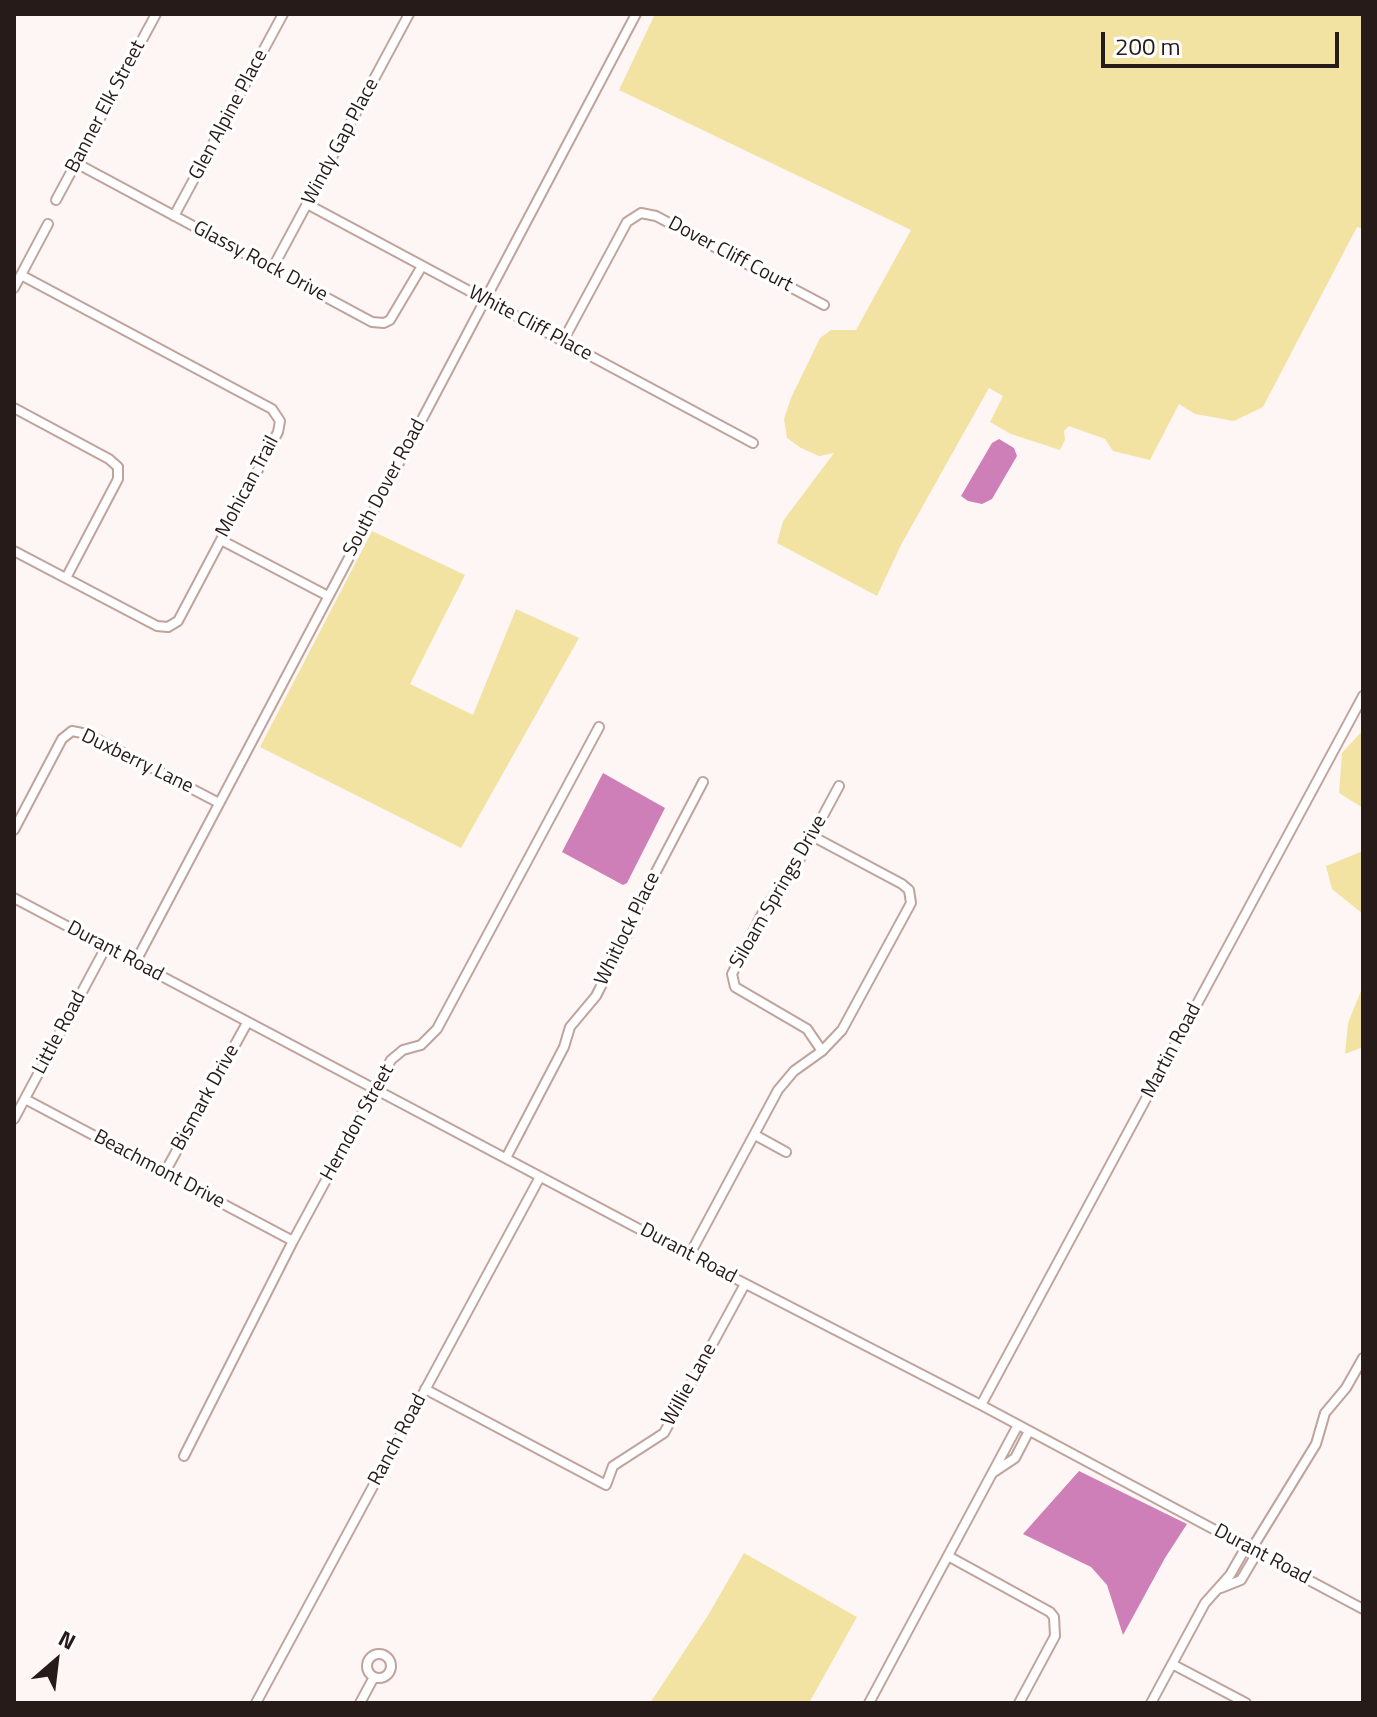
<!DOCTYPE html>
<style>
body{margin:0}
#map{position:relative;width:1377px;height:1717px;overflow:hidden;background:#fdf6f5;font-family:"Titillium Web",sans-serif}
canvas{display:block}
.frame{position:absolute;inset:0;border:16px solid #261b18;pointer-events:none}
.north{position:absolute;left:16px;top:1621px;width:80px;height:80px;-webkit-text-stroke:6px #fff;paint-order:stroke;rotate:28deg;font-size:22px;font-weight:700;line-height:32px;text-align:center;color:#261b18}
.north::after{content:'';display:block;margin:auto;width:28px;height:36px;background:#261b18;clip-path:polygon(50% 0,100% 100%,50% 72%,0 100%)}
.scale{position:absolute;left:1101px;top:32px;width:238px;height:36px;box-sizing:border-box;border:4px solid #261b18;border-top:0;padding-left:10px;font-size:24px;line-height:28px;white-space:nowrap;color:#261b18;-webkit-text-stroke:6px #fff;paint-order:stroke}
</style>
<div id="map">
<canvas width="1377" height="1717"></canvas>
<div class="frame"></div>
<div class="north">N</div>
<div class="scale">200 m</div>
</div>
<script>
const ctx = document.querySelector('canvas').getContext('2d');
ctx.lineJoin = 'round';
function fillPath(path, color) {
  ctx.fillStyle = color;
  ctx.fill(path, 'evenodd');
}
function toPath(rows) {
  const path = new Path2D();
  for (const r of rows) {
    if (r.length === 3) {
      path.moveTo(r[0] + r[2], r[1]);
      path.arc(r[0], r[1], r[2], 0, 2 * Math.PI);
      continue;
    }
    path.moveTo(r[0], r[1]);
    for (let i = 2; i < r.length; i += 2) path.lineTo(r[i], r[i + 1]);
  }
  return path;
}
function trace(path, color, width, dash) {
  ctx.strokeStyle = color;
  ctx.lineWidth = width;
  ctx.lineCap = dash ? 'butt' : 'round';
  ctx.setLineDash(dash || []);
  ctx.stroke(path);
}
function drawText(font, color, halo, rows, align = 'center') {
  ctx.font = font + ' "Titillium Web",sans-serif';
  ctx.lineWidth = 7;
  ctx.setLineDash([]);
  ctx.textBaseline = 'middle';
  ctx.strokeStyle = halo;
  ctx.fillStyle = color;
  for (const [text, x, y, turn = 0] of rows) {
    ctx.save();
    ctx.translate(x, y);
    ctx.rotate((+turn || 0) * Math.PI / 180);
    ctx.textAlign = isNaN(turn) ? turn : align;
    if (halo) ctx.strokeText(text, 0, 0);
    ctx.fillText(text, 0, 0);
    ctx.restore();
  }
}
fillPath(toPath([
 [655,14,1363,14,1363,229,1357,227,1263,407,1234,421,1195,414,1179,404,1150,460,1113,451,1105,439,1069,426,1064,431,1065,440,1060,450,1011,434,990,422,1003,396,989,388,902,543,877,596,777,543,783,521,834,453,819,456,801,448,787,438,784,419,791,398,820,338,831,330,856,330,911,230,619,90],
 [372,531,465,575,410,684,473,715,516,609,579,638,461,848,260,747],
 [1363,730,1363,808,1339,793,1342,753],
 [1363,851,1363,914,1332,889,1326,866],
 [1363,986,1363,1047,1345,1054,1348,1023],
 [744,1553,857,1617,809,1703,650,1703,707,1617]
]), '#f3e3a2');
fillPath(toPath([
 [999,439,1014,448,1017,456,992,499,982,504,968,501,961,496,992,443],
 [603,773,665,808,627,883,623,885,562,852],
 [1079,1471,1187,1524,1165,1558,1123,1635,1107,1585,1091,1567,1023,1534]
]), '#ce7fb8');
const minor = toPath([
 [76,163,372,322,384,323,390,320,422,266],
 [56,200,156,14],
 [307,204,753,443],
 [174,216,283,14],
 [272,269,409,14],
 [14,288,48,224],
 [563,341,627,222,641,213,656,216,824,305],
 [14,408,109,459,118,467,118,479,66,578],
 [221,540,328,596],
 [14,551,157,626,168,627,178,621,278,432,280,421,272,409,21,275],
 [14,830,62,739,72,731,87,734,219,803],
 [14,898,641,1230,981,1405,1363,1609],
 [135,963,636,14],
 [822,1051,807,1029,735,987,732,974,765,908,796,866,839,786],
 [25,1099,293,1241],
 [14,1119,106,947],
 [755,1135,786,1152],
 [506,1158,564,1047,570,1027,596,996,633,923,637,908,703,782],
 [165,1172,247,1023],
 [690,1254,778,1090,794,1071,822,1051,842,1030,911,903,909,890,902,884,812,836],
 [425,1389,606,1485,613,1466,664,1433,745,1284],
 [981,1405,1363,696],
 [184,1456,293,1241,391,1060,403,1050,421,1045,437,1029,599,727],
 [994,1472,1015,1458,1029,1431],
 [1251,1550,1316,1444,1325,1413,1346,1388,1363,1358],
 [948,1556,1050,1612,1054,1617,1055,1636,1019,1703],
 [1221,1588,1241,1580,1257,1553],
 [379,1666,12],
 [1172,1664,1246,1703],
 [256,1703,540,1177],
 [360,1703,374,1677],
 [869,1703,1018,1425],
 [1151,1703,1205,1603,1230,1575,1246,1547]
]);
trace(minor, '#c0a39b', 12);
trace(minor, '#fff', 8);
drawText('20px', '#261b18', '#fff', [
 ["Banner Elk Street",106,107,-62],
 ["Glen Alpine Place",229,115,-62],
 ["Windy Gap Place",341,142,-62],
 ["Dover Cliff Court",730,255,28],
 ["Glassy Rock Drive",260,262,28],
 ["White Cliff Place",530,324,28],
 ["Mohican Trail",248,487,-62],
 ["South Dover Road",385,488,-62],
 ["Duxberry Lane",137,762,26],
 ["Siloam Springs Drive",779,892,-60],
 ["Whitlock Place",628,929,-64],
 ["Durant Road",115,952,28],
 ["Little Road",60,1033,-62],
 ["Martin Road",1172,1051,-62],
 ["Bismark Drive",206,1098,-61],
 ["Herndon Street",358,1123,-61],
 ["Beachmont Drive",159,1170,28],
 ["Durant Road",688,1254,28],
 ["Willie Lane",690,1385,-61],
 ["Ranch Road",398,1440,-62],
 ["Durant Road",1262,1555,28]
]);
</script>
